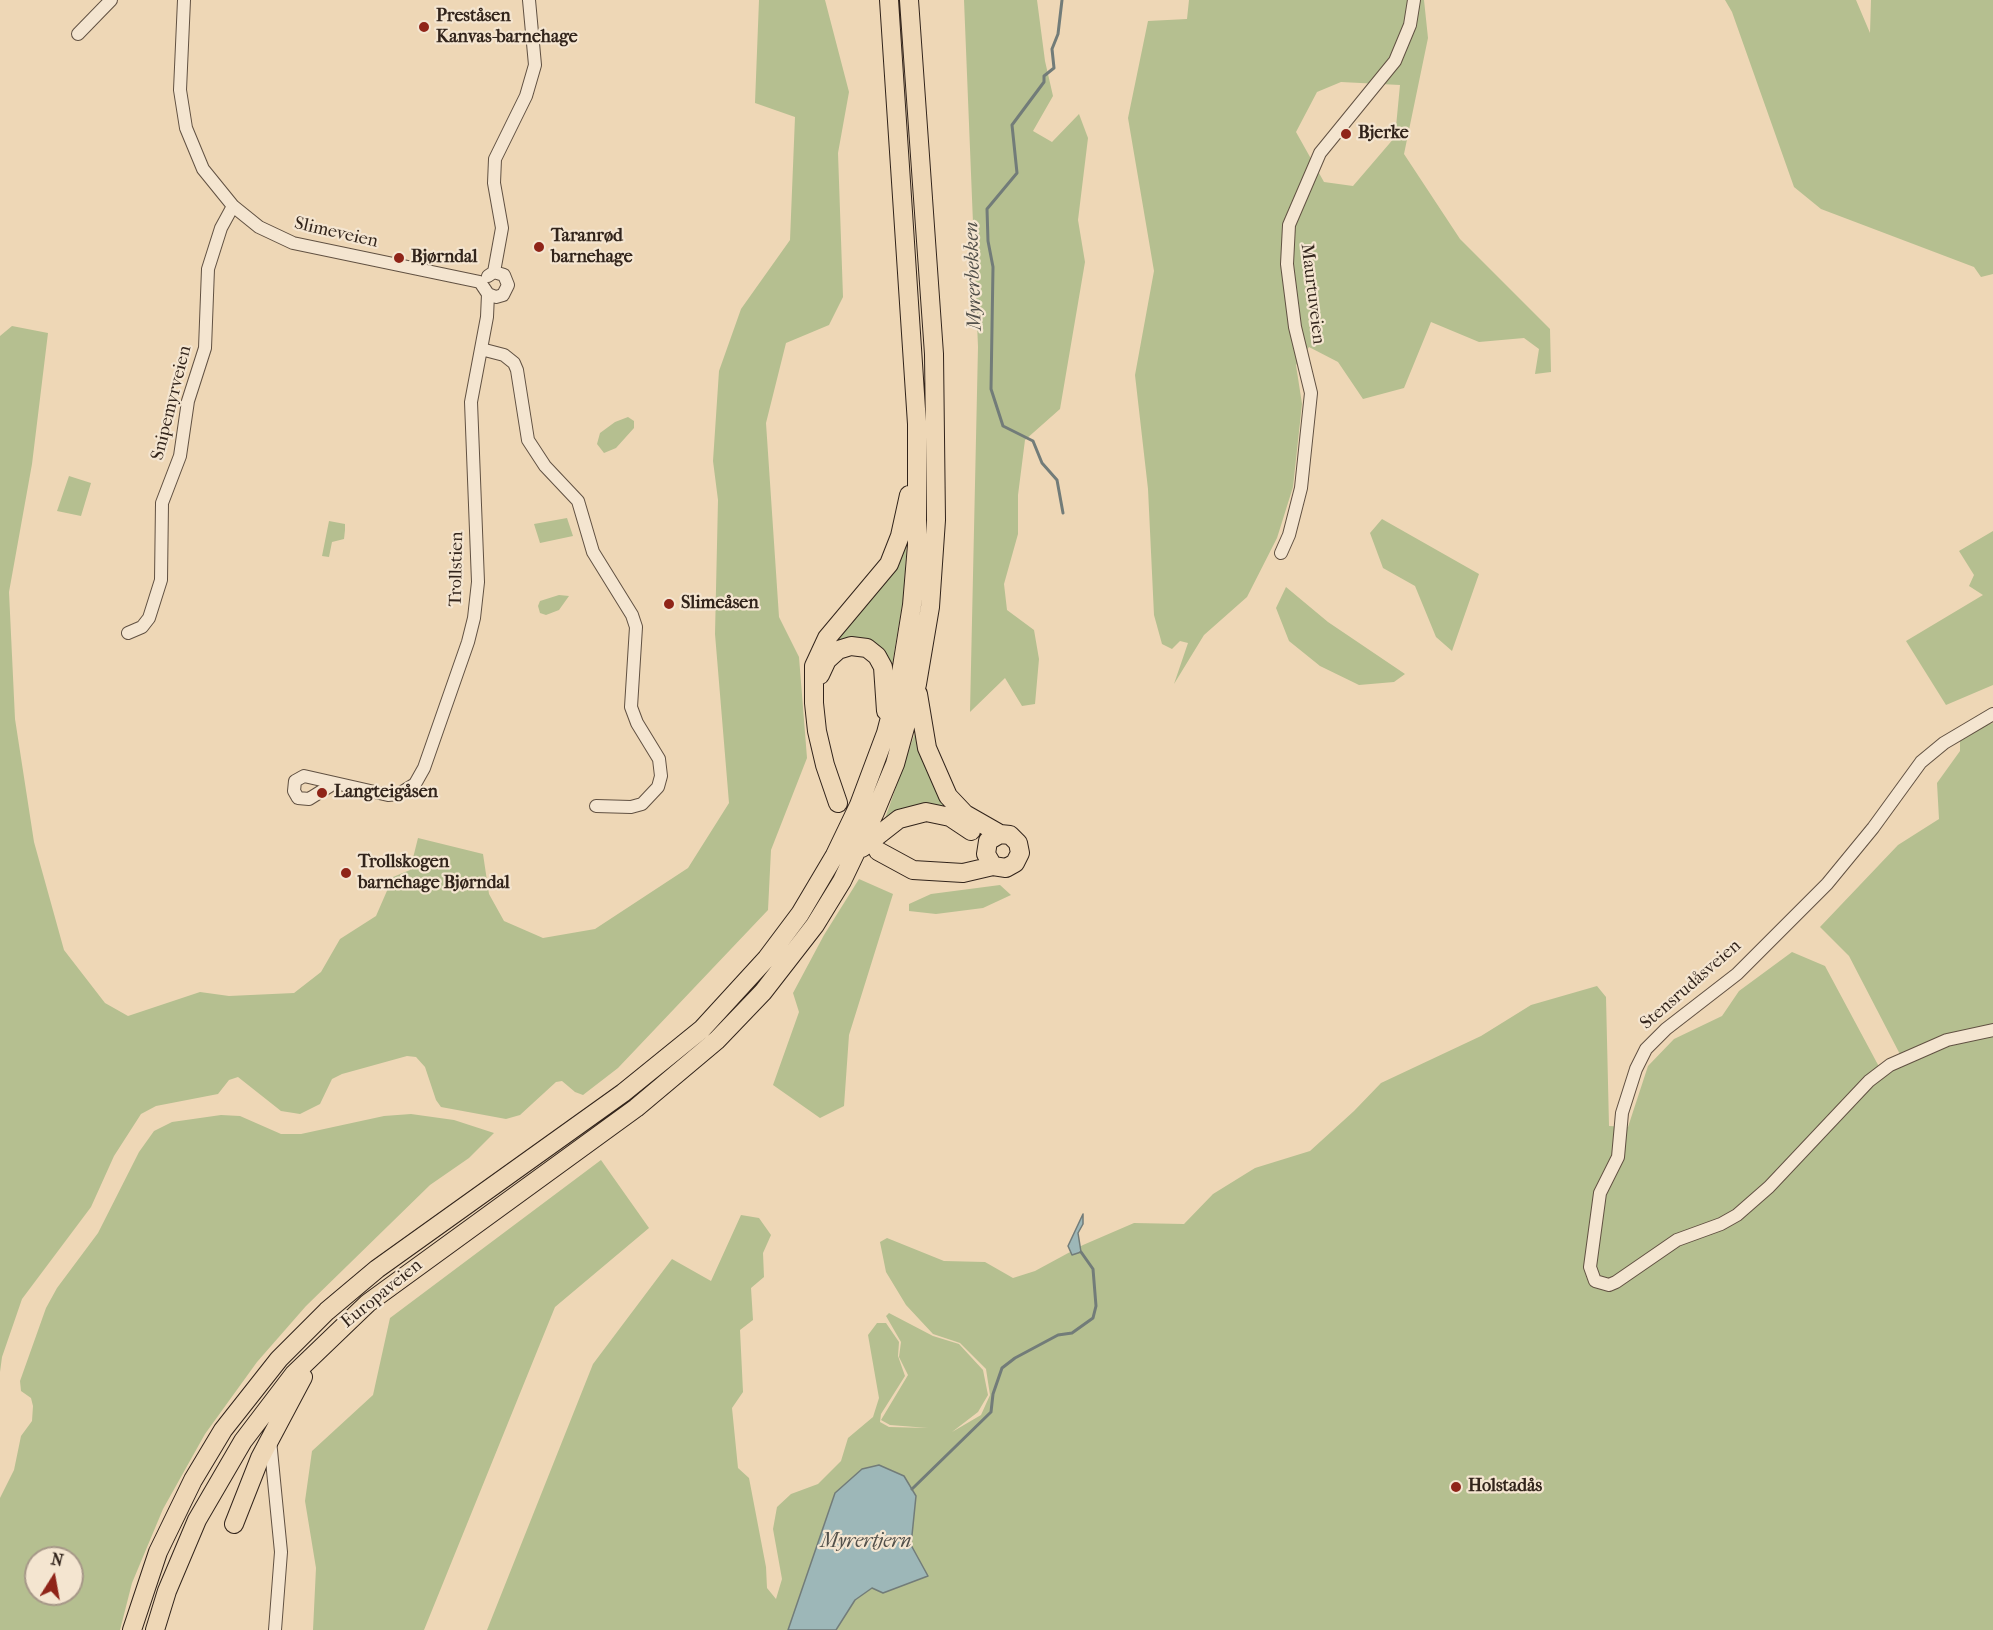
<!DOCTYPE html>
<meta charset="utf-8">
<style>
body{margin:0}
#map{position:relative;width:1993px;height:1630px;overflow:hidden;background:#eed7b6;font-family:"IM FELL French Canon",serif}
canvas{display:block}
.north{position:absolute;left:24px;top:1546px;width:60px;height:60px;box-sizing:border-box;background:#f4e5d0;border:2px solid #a69888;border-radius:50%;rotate:11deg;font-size:16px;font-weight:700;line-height:24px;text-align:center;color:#32241b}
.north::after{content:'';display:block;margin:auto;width:21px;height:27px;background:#8f2418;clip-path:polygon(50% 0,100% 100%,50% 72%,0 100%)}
</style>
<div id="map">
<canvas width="1993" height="1630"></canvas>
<div class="north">N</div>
</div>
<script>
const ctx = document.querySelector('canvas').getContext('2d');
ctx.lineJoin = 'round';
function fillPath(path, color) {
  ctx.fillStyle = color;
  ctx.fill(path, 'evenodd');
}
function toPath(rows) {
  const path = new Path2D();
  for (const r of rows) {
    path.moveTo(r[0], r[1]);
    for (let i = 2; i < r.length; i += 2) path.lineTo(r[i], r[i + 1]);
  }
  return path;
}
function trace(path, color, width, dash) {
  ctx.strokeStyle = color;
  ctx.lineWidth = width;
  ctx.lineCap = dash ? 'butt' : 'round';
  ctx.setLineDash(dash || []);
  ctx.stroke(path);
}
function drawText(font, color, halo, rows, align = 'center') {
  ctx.font = font + ' "IM FELL French Canon",serif';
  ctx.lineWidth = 4.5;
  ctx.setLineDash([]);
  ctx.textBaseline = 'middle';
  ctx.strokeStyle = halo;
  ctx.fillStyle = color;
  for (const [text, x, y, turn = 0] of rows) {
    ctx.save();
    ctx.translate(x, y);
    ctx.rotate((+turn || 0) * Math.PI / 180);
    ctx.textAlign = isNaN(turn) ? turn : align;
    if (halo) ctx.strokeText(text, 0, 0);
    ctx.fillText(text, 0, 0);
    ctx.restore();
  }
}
fillPath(toPath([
 [759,0,825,0,849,92,838,153,843,297,829,325,786,343,766,423,779,617,799,657,807,758,771,850,768,910,618,1068,583,1095,575,1092,562,1081,556,1082,520,1115,506,1119,441,1107,436,1100,425,1067,416,1057,407,1056,342,1074,332,1079,320,1104,300,1114,281,1111,238,1077,229,1080,218,1094,156,1106,141,1114,114,1156,91,1207,22,1299,2,1357,0,1372,0,336,12,326,48,333,32,464,9,592,15,719,34,842,64,950,105,1003,128,1016,200,992,229,996,294,993,321,972,340,939,376,916,393,877,410,870,418,838,483,854,489,894,504,921,543,938,595,929,688,868,729,803,715,634,718,500,713,461,719,371,741,309,790,240,795,117,755,103],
 [964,0,1037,0,1045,61,1053,96,1033,131,1052,142,1079,114,1088,138,1078,220,1085,262,1060,409,1025,440,1018,495,1018,534,1004,584,1007,610,1034,630,1039,659,1035,704,1022,706,1005,678,970,712,978,347],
 [1189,0,1424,0,1428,38,1404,154,1460,239,1550,329,1551,372,1535,374,1539,349,1524,338,1479,342,1431,322,1404,388,1363,399,1338,362,1309,347,1296,365,1302,404,1293,487,1277,538,1247,597,1204,635,1174,684,1188,643,1180,641,1172,649,1162,644,1154,615,1148,489,1135,375,1154,271,1128,118,1148,21,1187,19],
 [1341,82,1400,85,1395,137,1353,186,1324,182,1296,132,1317,92],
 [1725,0,1856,0,1870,33,1871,0,1993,0,1993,274,1981,277,1974,267,1821,209,1794,187,1732,12],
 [628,417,634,421,634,428,616,448,604,453,597,444,600,433,615,422],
 [69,476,91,483,81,516,57,511],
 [567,518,573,536,540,543,534,524],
 [1382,519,1479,574,1452,651,1436,637,1415,586,1383,568,1370,533],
 [329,521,345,524,345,530,344,539,332,542,329,557,322,556],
 [908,528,903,600,890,677,884,658,827,646],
 [1993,531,1993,685,1946,705,1906,641,1983,595,1969,586,1974,575,1959,551],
 [1286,587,1328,622,1405,674,1394,682,1359,685,1320,666,1289,641,1276,608],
 [559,595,569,596,559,610,546,615,540,613,538,606,540,601],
 [1993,723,1993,1630,836,1630,855,1600,872,1588,927,1576,911,1545,916,1496,835,1493,788,1630,487,1630,593,1364,672,1259,711,1281,741,1215,759,1218,771,1235,763,1253,764,1277,751,1288,753,1320,740,1330,743,1392,732,1408,738,1468,749,1478,766,1567,767,1588,776,1599,782,1579,773,1529,777,1507,791,1494,818,1484,841,1461,848,1438,873,1417,879,1398,868,1335,877,1323,886,1323,899,1342,898,1356,905,1376,881,1414,880,1422,889,1427,928,1428,890,1425,881,1420,908,1375,899,1357,901,1342,886,1316,889,1313,933,1336,959,1344,983,1370,988,1395,978,1412,952,1432,981,1415,990,1395,986,1369,960,1343,933,1334,906,1305,886,1272,880,1242,887,1238,944,1261,985,1262,1013,1278,1035,1271,1083,1245,1134,1223,1184,1224,1213,1194,1255,1168,1310,1151,1354,1111,1381,1083,1481,1036,1531,1005,1597,986,1606,997,1609,1126,1628,1127,1648,1066,1674,1039,1722,1016,1739,991,1792,952,1825,966,1884,1076,1904,1062,1849,956,1820,927,1898,845,1939,819,1937,783,1960,751,1960,733],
 [916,730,945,807,882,827],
 [859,879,893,894,849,1035,844,1106,820,1118,773,1085,799,1012,793,993,824,935],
 [1000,885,1011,895,983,908,936,914,909,911,909,904,931,894],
 [411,1114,454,1120,494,1133,469,1158,430,1185,306,1306,257,1362,205,1434,163,1509,132,1583,120,1630,0,1630,0,1498,14,1470,21,1436,32,1421,33,1406,31,1398,21,1391,20,1381,46,1308,57,1288,98,1233,139,1152,154,1131,172,1122,221,1115,240,1116,281,1134,301,1134,384,1116],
 [36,1558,72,1558,72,1594,36,1594],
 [601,1160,649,1228,555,1307,424,1630,313,1630,316,1568,305,1501,312,1451,373,1395,390,1318]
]), '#b5bf90');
const water = toPath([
 [1083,1214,1083,1224,1078,1233,1081,1252,1072,1255,1068,1246,1083,1214],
 [879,1465,904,1476,916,1496,911,1545,928,1576,883,1593,872,1588,855,1600,836,1630,788,1630,835,1493,862,1469,879,1465]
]);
fillPath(water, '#9db7b8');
trace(water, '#727c79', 1.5);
trace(toPath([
 [1062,0,1058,34,1052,49,1054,68,1044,76,1044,82,1012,125,1017,173,987,209,988,241,993,267,991,389,1003,426,1033,441,1042,463,1057,480,1063,513],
 [912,1489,991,1412,993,1394,1002,1368,1015,1358,1058,1335,1072,1333,1093,1318,1096,1306,1093,1269,1081,1252]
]), '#727c79', 3);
const minor = toPath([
 [184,0,180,90,186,128,203,169,233,206,259,227,293,243,480,282,488,294,487,317,471,402,478,582,474,618,468,642,424,768,415,784,399,794,388,795,304,776,295,781,294,791,298,798,309,799,333,784],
 [78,34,111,0],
 [494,272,502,228,494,183,495,159,526,96,535,65,529,0],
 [488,294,496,297,503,295,508,285,504,275,494,272,488,276],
 [481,349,504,355,514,363,517,370,528,440,545,466,578,501,593,552,632,615,636,627,631,707,637,723,659,759,661,776,658,787,642,804,631,807,596,806],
 [1281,553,1289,535,1301,488,1311,393,1295,327,1287,264,1289,225,1320,153,1395,61,1410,25,1414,0],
 [128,633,142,627,149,618,161,580,162,503,180,456,188,401,205,348,208,269,221,228,233,206],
 [1993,714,1944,743,1921,762,1873,828,1827,884,1737,974,1666,1029,1646,1049,1636,1069,1622,1113,1618,1157,1600,1193,1590,1267,1595,1281,1609,1285,1616,1282,1677,1240,1721,1224,1737,1215,1769,1187,1869,1081,1890,1065,1947,1040,1993,1030],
 [270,1440,281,1552,275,1630]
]);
const highway = toPath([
 [820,675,827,660,838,650,851,646,867,648,877,656,883,667,886,711],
 [918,694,927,748,948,796,965,814,1000,834],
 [838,803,825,765,817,731,814,703,814,666,827,638,889,564,900,536,909,495],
 [862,848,899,819,926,812,950,817,971,831],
 [878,851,913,870,963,873,993,866,1006,868,1015,863,1020,853,1018,843,1010,835,1000,834,988,841,986,854,993,866],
 [234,1524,260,1458,303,1377],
 [132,1630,158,1552,193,1480,223,1430,279,1359,327,1311,377,1269,623,1093,702,1029,767,958,800,914,835,855,859,805,886,733,900,679,912,605,917,545,917,424,889,0],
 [155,1630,167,1591,197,1520,243,1441,294,1374,368,1303,636,1108,717,1040,763,992,815,925,842,881,875,812,895,764,917,684,930,607,936,520,934,354,909,0]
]);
trace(minor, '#615142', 14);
trace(highway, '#32241b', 20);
trace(minor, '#f4e5d0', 12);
trace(highway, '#eed7b6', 18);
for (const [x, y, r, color] of [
 [424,27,6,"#8f2418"],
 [1346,134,6,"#8f2418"],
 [539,247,6,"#8f2418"],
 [399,258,6,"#8f2418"],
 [669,604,6,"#8f2418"],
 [322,793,6,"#8f2418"],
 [346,873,6,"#8f2418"],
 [1456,1487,6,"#8f2418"]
]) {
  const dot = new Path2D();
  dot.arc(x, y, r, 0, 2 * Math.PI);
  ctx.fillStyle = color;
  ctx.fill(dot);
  trace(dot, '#f4e5d0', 2);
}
drawText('bold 18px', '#32241b', '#f4e5d0', [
 ["Preståsen",436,17],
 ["Kanvas-barnehage",436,38],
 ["Bjerke",1358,134],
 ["Taranrød",551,237],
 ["barnehage",551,258],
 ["Bjørndal",411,258],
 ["Slimeåsen",681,604],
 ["Langteigåsen",334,793],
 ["Trollskogen",358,863],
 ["barnehage Bjørndal",358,884],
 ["Holstadås",1468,1487]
], 'left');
drawText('18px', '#32241b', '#f4e5d0', [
 ["Slimeveien",336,233,13],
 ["Maurtuveien",1312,294,83],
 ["Snipemyrveien",172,403,-76],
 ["Trollstien",457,569,-89],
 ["Stensrudåsveien",1691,985,-41],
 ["Europaveien",382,1294,-39]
]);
drawText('italic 20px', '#52504a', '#f4e5d0', [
 ["Myrerbekken",974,276,-92],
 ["Myrertjern",866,1542]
]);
</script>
